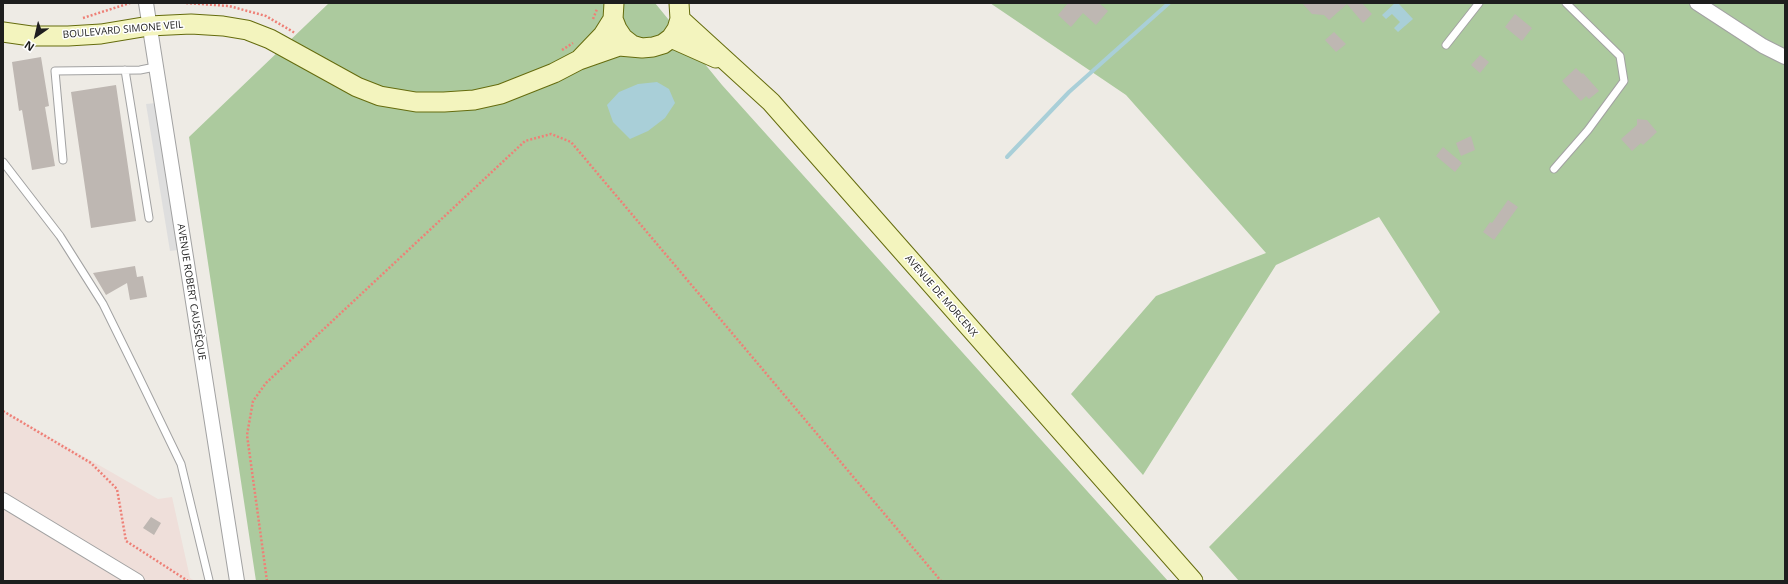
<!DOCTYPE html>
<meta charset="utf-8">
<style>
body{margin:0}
#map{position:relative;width:1788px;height:584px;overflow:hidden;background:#eeebe5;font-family:"Open Sans",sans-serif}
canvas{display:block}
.frame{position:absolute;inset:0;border:4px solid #1e1e1e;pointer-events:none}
.north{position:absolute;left:16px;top:16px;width:40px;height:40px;-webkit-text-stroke:3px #fff;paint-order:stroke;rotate:214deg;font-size:11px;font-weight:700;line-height:16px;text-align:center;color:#1e1e1e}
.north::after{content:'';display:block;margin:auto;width:14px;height:18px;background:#1e1e1e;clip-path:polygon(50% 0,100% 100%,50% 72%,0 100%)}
</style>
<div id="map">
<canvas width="1788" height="584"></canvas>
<div class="frame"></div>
<div class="north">N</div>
</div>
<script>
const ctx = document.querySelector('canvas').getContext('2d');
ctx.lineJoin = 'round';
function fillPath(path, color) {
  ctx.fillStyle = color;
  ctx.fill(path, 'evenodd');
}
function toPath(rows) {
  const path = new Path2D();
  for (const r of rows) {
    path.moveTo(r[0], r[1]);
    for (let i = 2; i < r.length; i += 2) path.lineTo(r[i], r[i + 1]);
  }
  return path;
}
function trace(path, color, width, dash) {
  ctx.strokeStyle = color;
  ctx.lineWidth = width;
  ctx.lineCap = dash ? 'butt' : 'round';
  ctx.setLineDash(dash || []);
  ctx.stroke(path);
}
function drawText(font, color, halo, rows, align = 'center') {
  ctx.font = font + ' "Open Sans",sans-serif';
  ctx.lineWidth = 3;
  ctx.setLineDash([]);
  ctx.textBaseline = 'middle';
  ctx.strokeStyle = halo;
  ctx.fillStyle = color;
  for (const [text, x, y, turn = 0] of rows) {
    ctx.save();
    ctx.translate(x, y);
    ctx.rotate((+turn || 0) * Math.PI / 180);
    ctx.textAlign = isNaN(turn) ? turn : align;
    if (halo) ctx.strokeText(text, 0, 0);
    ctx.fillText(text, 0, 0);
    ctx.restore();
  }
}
fillPath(toPath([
 [3,410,158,499,172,497,190,578,195,581,3,581]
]), '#efdfda');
fillPath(toPath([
 [329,3,655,3,722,85,1168,581,256,581,189,137],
 [990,3,1785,3,1785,581,1239,581,1209,547,1440,312,1379,217,1276,265,1143,475,1071,394,1156,296,1266,253,1126,95]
]), '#acca9e');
fillPath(toPath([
 [156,103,178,250,170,251,146,104]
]), '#dedede');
fillPath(toPath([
 [1395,3,1398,3,1413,19,1398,32,1394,28,1400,22,1392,14,1386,19,1382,15],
 [657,82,669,89,675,103,665,118,648,131,630,139,613,122,607,105,619,92,638,84]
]), '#a9cfd8');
trace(toPath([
 [1007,157,1069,92,1169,3]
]), '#a9cfd8', 4);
fillPath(toPath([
 [1068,3,1099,3,1108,11,1096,25,1083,13,1071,27,1058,15],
 [1302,3,1362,3,1372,14,1363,23,1347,4,1329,20,1324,15,1312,14],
 [1515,14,1532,28,1522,41,1505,27],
 [1334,32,1346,44,1336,52,1325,40],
 [1480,55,1489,62,1480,73,1471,65],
 [41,57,49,106,45,107,55,166,32,170,22,110,19,111,12,62],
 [1576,68,1582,74,1583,73,1599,91,1589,99,1586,96,1581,101,1562,81],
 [116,85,136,221,91,228,71,92],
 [1637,119,1647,120,1657,132,1643,145,1641,143,1632,151,1621,139,1637,125],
 [1471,136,1475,150,1461,156,1456,143],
 [1443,147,1462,163,1455,172,1436,156],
 [1508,200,1518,207,1494,240,1483,232,1490,222,1492,223],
 [135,266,137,277,143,276,147,297,130,300,127,283,106,295,93,273],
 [151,517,161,523,154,535,143,528]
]), '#beb7b2');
const service = toPath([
 [1446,45,1479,3],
 [125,70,149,218],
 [63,160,55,71,140,70,155,67],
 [3,162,60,236,103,304,136,371,181,464,209,580],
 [1554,169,1588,130,1624,81,1620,56,1566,3]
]);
const minor = toPath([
 [146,3,237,581],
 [1697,3,1763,46,1785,57],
 [3,500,137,581]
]);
const secondary = toPath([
 [614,3,613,19,617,29,623,38,632,45,642,48,653,47,663,44,671,38,677,29,680,19,679,3],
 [680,19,771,102,1193,581],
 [3,32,31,36,68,36,101,34,149,26,191,24,223,26,247,30,270,39,357,87,380,96,416,102,444,102,474,100,501,94,554,73,579,60,619,46,642,48],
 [671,38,716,58],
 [581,58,603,35,613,19]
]);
trace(service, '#a2a2a2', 9);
trace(minor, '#a2a2a2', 16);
trace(secondary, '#656c0e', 21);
trace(toPath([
 [186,3,229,6,266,16,295,33],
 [83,18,130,3],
 [593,19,597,9],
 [562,50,573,43],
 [3,411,91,463,117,489,126,541,188,581],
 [267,581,247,435,253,401,266,383,525,141,551,134,571,142,941,581]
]), '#ee8077', 2.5, [2, 2]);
trace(service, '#fff', 7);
trace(minor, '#fff', 14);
trace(secondary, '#f3f4be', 19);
drawText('10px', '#1e1e1e', '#fff', [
 ["BOULEVARD SIMONE VEIL",123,30,-5],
 ["AVENUE ROBERT CAUSSÈQUE",191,292,81],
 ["AVENUE DE MORCENX",941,296,49]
]);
</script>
